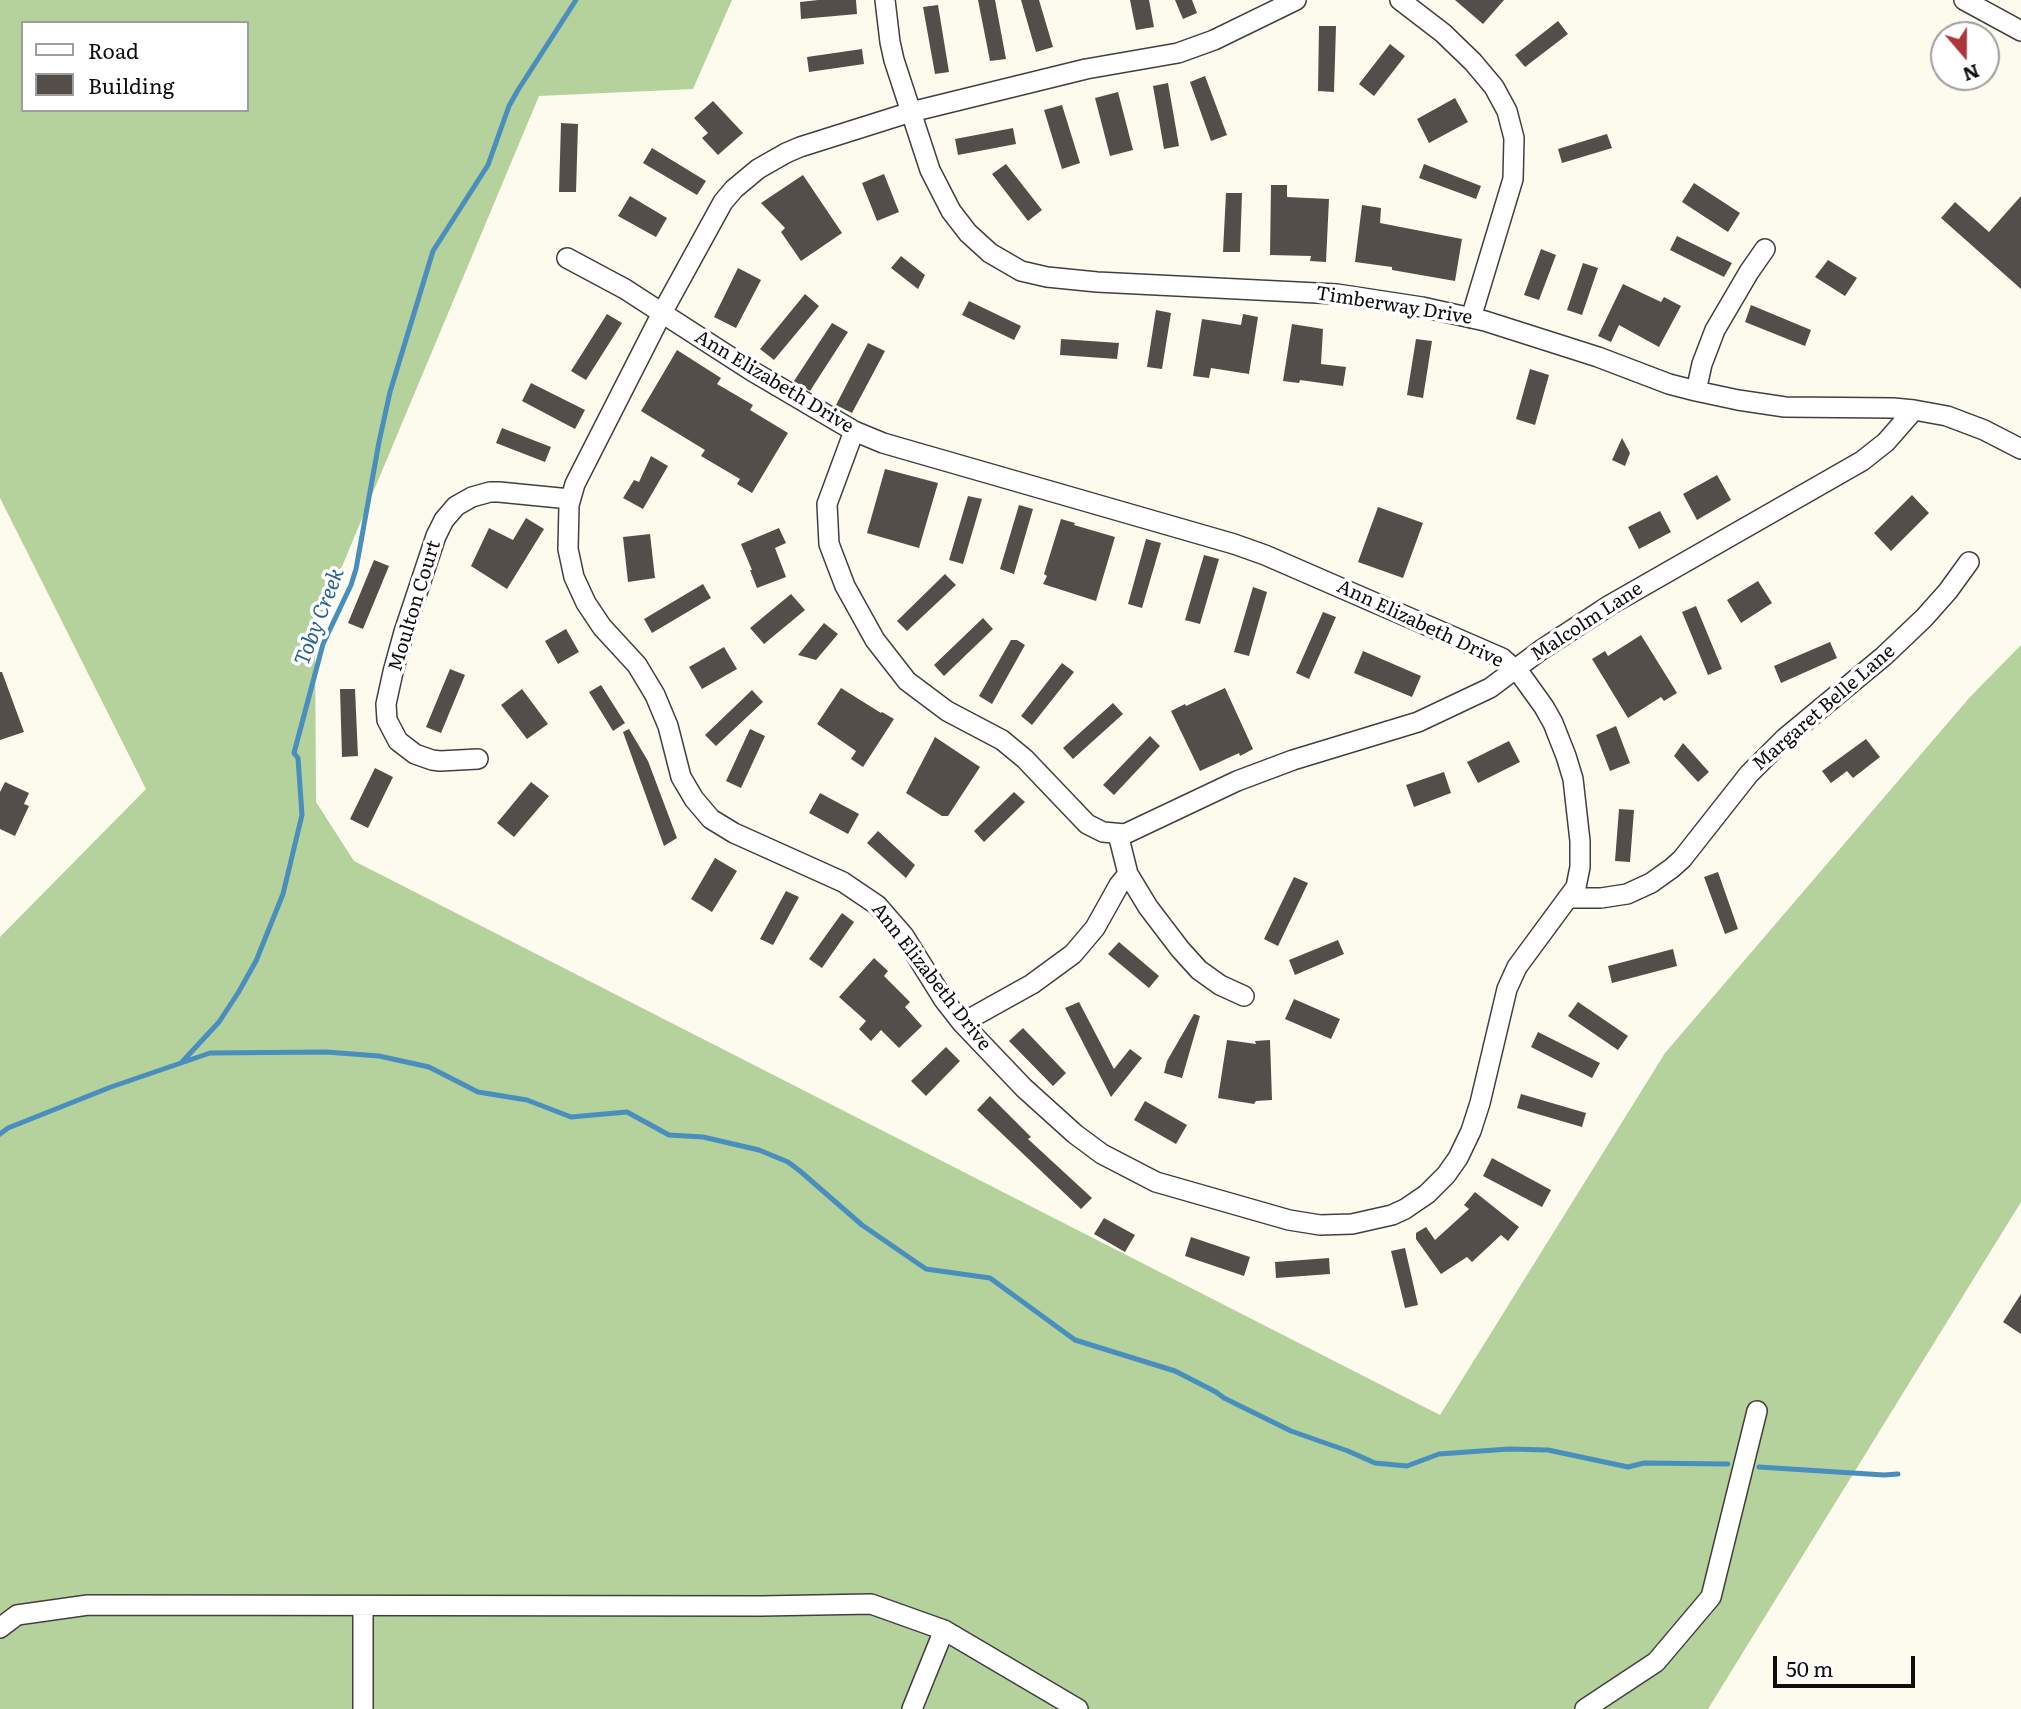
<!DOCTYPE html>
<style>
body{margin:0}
#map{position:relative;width:2021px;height:1709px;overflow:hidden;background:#fdfaee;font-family:Literata,serif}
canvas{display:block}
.legend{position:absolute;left:21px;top:21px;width:228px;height:91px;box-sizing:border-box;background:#fff;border:2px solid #9e9e9e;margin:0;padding:9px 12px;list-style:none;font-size:21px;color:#0d0d0d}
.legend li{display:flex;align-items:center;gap:14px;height:35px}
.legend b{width:35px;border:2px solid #9e9e9e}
.north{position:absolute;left:1930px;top:21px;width:70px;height:70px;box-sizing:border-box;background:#fff;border:2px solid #9e9e9e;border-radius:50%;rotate:160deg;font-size:19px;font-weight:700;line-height:28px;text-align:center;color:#0d0d0d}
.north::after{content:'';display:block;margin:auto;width:24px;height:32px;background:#ac363b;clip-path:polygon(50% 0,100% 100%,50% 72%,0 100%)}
.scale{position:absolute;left:1773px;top:1656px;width:142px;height:32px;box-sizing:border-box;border:4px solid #0d0d0d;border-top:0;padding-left:9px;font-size:21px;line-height:24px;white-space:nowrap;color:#0d0d0d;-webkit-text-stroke:5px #fff;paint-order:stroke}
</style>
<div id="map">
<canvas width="2021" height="1709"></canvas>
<ul class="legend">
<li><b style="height:9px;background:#fff"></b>Road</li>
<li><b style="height:19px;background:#544e4a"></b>Building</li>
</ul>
<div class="north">N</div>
<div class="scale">50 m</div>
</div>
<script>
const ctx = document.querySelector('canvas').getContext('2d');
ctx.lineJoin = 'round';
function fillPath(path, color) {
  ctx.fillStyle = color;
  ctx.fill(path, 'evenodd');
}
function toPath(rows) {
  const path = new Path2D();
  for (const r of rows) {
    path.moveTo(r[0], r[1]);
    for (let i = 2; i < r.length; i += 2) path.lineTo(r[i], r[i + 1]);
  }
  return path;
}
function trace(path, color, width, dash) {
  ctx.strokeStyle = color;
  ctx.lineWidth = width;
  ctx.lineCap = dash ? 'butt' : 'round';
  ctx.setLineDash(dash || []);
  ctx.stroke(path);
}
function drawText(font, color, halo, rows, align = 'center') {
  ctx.font = font + ' Literata,serif';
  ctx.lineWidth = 7;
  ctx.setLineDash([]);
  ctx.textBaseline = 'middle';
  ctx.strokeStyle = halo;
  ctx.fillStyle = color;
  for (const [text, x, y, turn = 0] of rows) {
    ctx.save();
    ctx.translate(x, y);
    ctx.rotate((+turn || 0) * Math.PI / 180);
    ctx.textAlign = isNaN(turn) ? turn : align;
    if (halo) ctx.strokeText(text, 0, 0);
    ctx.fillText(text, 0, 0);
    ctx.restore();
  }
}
fillPath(toPath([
 [0,0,732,0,693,89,539,96,315,631,316,802,354,861,1440,1415,1665,1053,1970,697,2021,645,2021,1202,1708,1709,0,1709,0,937,146,789,0,498],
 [23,23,247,23,247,110,23,110]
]), '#b5d29d');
trace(toPath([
 [182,1062,219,1022,238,993,256,961,283,894,302,815,298,758,294,753,323,644,351,585,356,569,379,442,390,392,433,251,488,165,509,106,518,90,576,0],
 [0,1134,8,1128,111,1087,210,1053,326,1052,379,1056,429,1067,478,1092,527,1100,571,1117,627,1112,669,1135,703,1137,759,1150,788,1162,800,1171,862,1225,926,1269,990,1278,1075,1340,1175,1371,1216,1392,1224,1398,1291,1431,1348,1451,1375,1463,1407,1466,1439,1454,1509,1449,1548,1450,1628,1467,1644,1463,1728,1464],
 [1759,1467,1884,1475,1898,1474]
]), '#498ebd', 5);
fillPath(toPath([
 [818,0,856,0,857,14,801,19,800,2],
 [978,0,995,0,1006,59,990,61],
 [1021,0,1039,0,1053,47,1036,52],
 [1130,0,1149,0,1154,27,1136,30],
 [1175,0,1192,0,1197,13,1183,19],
 [1455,0,1504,0,1483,24],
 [938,5,949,72,935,74,923,7],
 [1558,21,1568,34,1525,67,1515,55],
 [1319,26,1336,26,1334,92,1318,91],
 [1390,44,1405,56,1374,96,1359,84],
 [862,49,864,64,809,72,807,57],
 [1205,76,1227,135,1211,141,1190,82],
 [1168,83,1179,146,1164,149,1153,86],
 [1118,92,1133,150,1110,156,1095,98],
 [1455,98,1468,122,1429,143,1417,119],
 [713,101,743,133,718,155,702,138,708,133,694,118],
 [1062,105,1080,163,1062,169,1044,110],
 [561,123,578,124,576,192,559,192],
 [1013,128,1016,144,958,155,955,139],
 [1607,134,1612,148,1562,163,1558,149],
 [652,148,706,181,697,195,643,163],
 [1006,164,1042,210,1028,221,992,174],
 [1424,164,1481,186,1476,199,1419,178],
 [884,174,899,212,877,221,862,183],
 [803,175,842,233,801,261,781,232,785,228,761,203],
 [1694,183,1740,213,1728,232,1682,202],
 [1271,185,1287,185,1287,197,1329,199,1326,262,1310,261,1311,256,1270,255],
 [1226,193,1242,193,1240,252,1223,252],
 [630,196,667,218,656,237,618,216],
 [2021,196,2021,289,1941,218,1955,202,1989,232],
 [1362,205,1381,208,1380,223,1462,239,1455,281,1392,270,1392,267,1355,262],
 [1677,236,1732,263,1724,277,1670,250],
 [1541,249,1556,255,1539,300,1524,295],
 [901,256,925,275,918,289,891,268],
 [1828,260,1857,278,1845,296,1815,277],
 [1583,263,1598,268,1582,315,1567,310],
 [738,268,761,280,736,328,714,317],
 [1623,284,1661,302,1664,297,1681,306,1659,347,1619,325,1611,342,1598,336],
 [805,294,819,306,774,360,760,349],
 [969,301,1021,326,1014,340,962,315],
 [1751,305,1811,330,1805,346,1745,322],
 [1156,310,1171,313,1162,369,1147,367],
 [607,314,622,323,586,380,571,371],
 [1243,314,1258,317,1249,374,1211,368,1209,378,1193,376,1202,319,1241,325],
 [832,323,848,332,810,391,794,381],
 [1292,324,1323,329,1321,364,1346,367,1343,386,1300,380,1299,383,1283,381],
 [1061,339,1119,343,1117,359,1060,355],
 [1416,339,1432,341,1423,398,1407,395],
 [868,343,885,351,852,413,836,405],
 [677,350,721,378,717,384,753,405,750,410,788,433,752,493,737,484,740,479,701,456,705,450,641,411],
 [1530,369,1549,375,1535,425,1516,419],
 [531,383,585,410,575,429,522,401],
 [502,428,551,447,545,462,496,443],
 [1622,438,1630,453,1625,466,1612,460],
 [651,456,668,466,643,509,623,498,634,480,639,482],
 [885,469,938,483,919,548,867,533],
 [1717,475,1731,500,1697,520,1683,494],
 [1912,495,1929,513,1891,551,1874,533],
 [968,496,982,499,963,564,949,560],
 [1019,505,1033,509,1014,574,1000,569],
 [1378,507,1423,523,1403,578,1358,562],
 [1660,511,1671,532,1639,549,1628,527],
 [526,518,544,529,507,589,471,566,489,528,513,540],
 [1061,519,1075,523,1074,525,1115,537,1096,601,1043,584,1047,576,1044,574],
 [779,528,786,543,775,548,786,577,757,588,750,570,752,570,741,544],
 [650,534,655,578,628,582,623,537],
 [1146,539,1161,543,1142,608,1128,604],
 [1204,555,1219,559,1200,624,1185,620],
 [374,560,389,566,363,629,348,623],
 [945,574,956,585,907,631,897,621],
 [1758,581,1772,603,1741,623,1727,600],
 [703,584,711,598,652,633,644,619],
 [1253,587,1267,592,1249,656,1234,652],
 [791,594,805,610,764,644,750,628],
 [1696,606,1722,669,1708,675,1682,612],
 [1323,612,1336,617,1309,679,1296,673],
 [983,618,993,629,944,676,934,665],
 [824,623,838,634,816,660,798,655],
 [566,629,579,652,558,664,545,641],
 [1641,635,1677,693,1664,701,1661,697,1628,718,1592,659,1605,651,1608,656],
 [1011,640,1017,640,1025,645,992,704,979,696],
 [1830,642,1837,658,1781,683,1774,666],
 [724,647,737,669,702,689,689,667],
 [1363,651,1421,676,1412,697,1354,673],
 [1062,663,1074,672,1032,725,1021,716],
 [450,669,465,675,441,733,426,727],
 [0,672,2,672,24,732,0,740],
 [601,685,625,723,613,731,589,692],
 [841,688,881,713,882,712,894,719,863,767,851,759,856,751,817,724],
 [1225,688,1253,749,1240,756,1239,753,1200,771,1171,711,1185,704,1186,706],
 [340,689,355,689,358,756,342,757],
 [522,689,548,724,527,739,501,705],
 [752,690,763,702,716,746,705,735],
 [1113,703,1123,714,1073,759,1063,748],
 [1616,726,1630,763,1610,771,1596,735],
 [629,729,648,761,677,838,664,846,623,732],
 [750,729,765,736,741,788,726,781],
 [1150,736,1160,746,1114,795,1103,785],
 [935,737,980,767,948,816,942,816,906,793],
 [1866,739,1880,757,1853,778,1847,771,1831,783,1822,771],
 [1509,741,1520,762,1478,783,1467,762],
 [1683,743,1709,772,1698,782,1674,756],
 [375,768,393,777,368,828,350,819],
 [1444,772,1451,793,1414,807,1406,785],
 [5,782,29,793,24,804,29,806,15,836,0,829,0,792],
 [531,782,549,796,514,837,497,823],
 [1014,792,1025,802,984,842,974,831],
 [820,793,859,814,848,834,809,813],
 [1619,809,1634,810,1630,862,1615,861],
 [878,831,915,865,906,878,867,843],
 [715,858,737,871,712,912,691,899],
 [1718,872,1738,929,1725,934,1704,877],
 [1294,877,1308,883,1278,946,1264,939],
 [786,891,799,897,773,945,760,939],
 [842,913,854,922,822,968,809,959],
 [1338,940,1344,954,1295,975,1289,960],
 [1119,942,1159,976,1149,988,1108,954],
 [1673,949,1677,966,1612,983,1608,966],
 [874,958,888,971,884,976,910,1002,905,1007,922,1026,899,1048,881,1030,871,1041,859,1029,866,1021,839,997],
 [1294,999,1340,1019,1331,1039,1285,1019],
 [1079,1002,1114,1069,1130,1049,1142,1058,1111,1097,1065,1008],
 [1578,1002,1628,1036,1618,1050,1568,1016],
 [1194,1014,1200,1016,1182,1078,1164,1073,1167,1061],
 [1023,1028,1066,1073,1053,1086,1009,1041],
 [1538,1032,1600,1063,1592,1078,1531,1047],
 [1227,1040,1256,1044,1255,1041,1270,1040,1272,1100,1256,1101,1254,1104,1218,1098],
 [946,1047,960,1061,926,1096,911,1081],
 [1521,1094,1586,1113,1582,1127,1517,1108],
 [990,1096,1031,1137,1028,1139,1092,1198,1081,1209,977,1110],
 [1145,1101,1187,1125,1176,1144,1134,1120],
 [1492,1158,1551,1190,1542,1207,1483,1176],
 [1475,1192,1519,1227,1508,1241,1501,1235,1472,1262,1467,1257,1441,1274,1416,1239,1416,1233,1426,1227,1435,1240,1469,1209,1464,1205],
 [1104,1218,1135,1235,1125,1252,1094,1234],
 [1191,1237,1250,1257,1244,1276,1185,1256],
 [1405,1248,1418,1305,1405,1308,1391,1251],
 [1329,1258,1330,1274,1276,1278,1275,1262],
 [2021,1294,2021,1334,2003,1322]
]), '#544e4a');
const street = toPath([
 [885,0,890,42,894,60,930,170,951,211,968,233,990,253,1021,271,1047,277,1097,282,1337,294,1422,307,1485,321,1598,357,1669,384,1696,391,1738,400,1785,407,1893,408,1914,410,1947,416,1984,430,2021,449],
 [1400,0,1443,33,1473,62,1494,87,1507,111,1514,138,1513,179,1471,318],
 [1964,0,2021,31],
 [567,258,625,289,662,313,752,371,854,431,883,443,1234,544,1265,555,1502,658,1521,675,1544,707,1553,723,1566,756,1573,779,1580,841,1580,867,1576,887,1517,967,1507,989,1480,1103,1471,1131,1458,1158,1446,1175,1427,1194,1405,1209,1392,1215,1352,1224,1320,1225,1289,1220,1156,1182,1102,1154,1075,1134,1024,1088,962,1023,944,1000,904,936,877,905,843,882,734,833,711,819,694,799,681,777,668,726,655,695,637,665,602,627,586,603,574,577,568,549,569,505,575,484,662,313,723,202,734,189,758,169,786,153,800,147,911,112,1086,69,1178,53,1214,40,1296,0],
 [1696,391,1702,364,1715,330,1749,272,1765,249],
 [854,431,827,504,829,544,845,586,875,640,907,681,947,711,1002,740,1025,759,1087,824,1103,832,1125,834,1237,781,1293,760,1418,722,1490,688,1541,650,1610,605,1862,461,1886,442,1914,410],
 [478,759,440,761,432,760,415,754,398,741,387,720,386,704,393,672,404,632,436,536,444,520,456,506,472,497,490,492,499,492,570,499],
 [1118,834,1128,874,1148,907,1180,949,1199,970,1220,985,1244,996],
 [1569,898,1601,898,1627,894,1651,883,1672,868,1682,859,1749,774,1785,738,1884,656,1924,618,1948,591,1969,562],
 [962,1023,1032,984,1073,954,1095,928,1119,885,1128,874],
 [363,1606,363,1709],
 [0,1628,17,1615,88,1605,761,1606,871,1604,944,1630,1078,1709],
 [912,1709,944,1630],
 [1585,1709,1656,1662,1711,1597,1757,1411]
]);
trace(street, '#404040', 22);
trace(street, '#fff', 19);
drawText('19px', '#0d0d0d', '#fff', [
 ["Timberway Drive",1394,306,9],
 ["Ann Elizabeth Drive",774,382,31],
 ["Moulton Court",415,606,-73],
 ["Malcolm Lane",1587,622,-33],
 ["Ann Elizabeth Drive",1420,624,25],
 ["Margaret Belle Lane",1824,708,-41],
 ["Ann Elizabeth Drive",931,977,52]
]);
drawText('italic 21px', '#25618f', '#fff', [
 ["Toby Creek",320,617,-69]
]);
</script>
